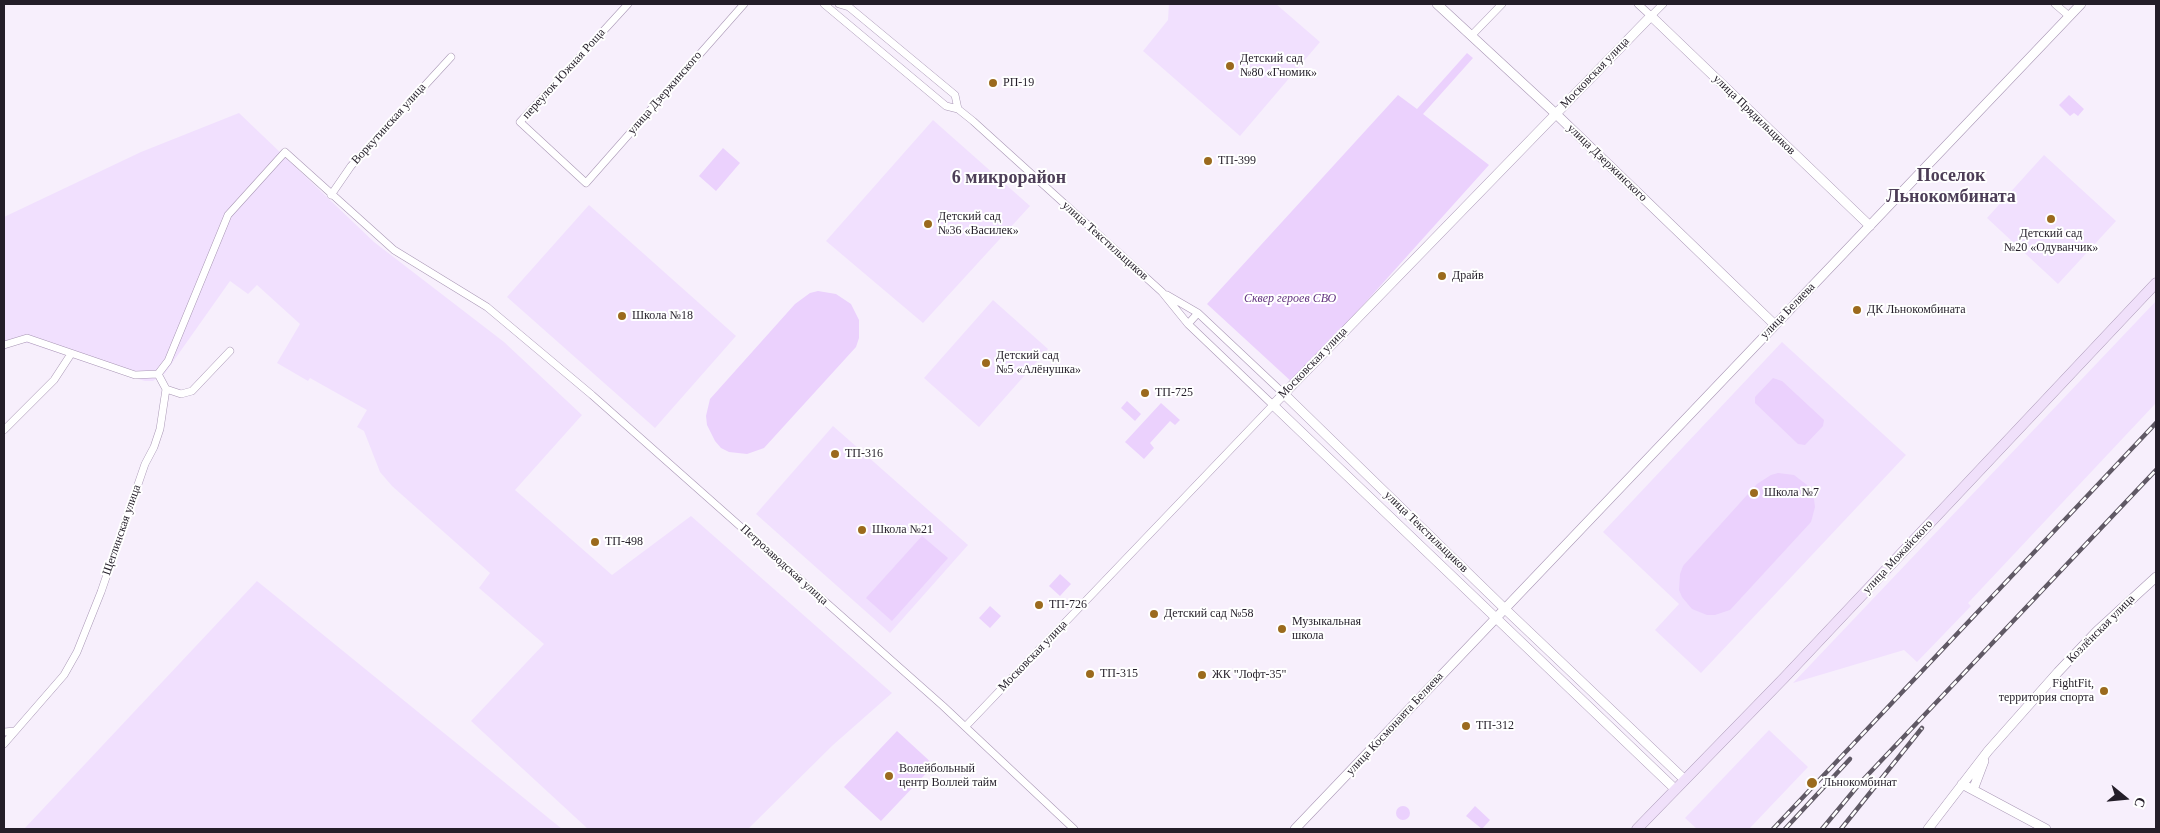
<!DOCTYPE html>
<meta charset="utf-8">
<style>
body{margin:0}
#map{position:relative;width:2160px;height:833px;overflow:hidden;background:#f7effc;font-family:"Times New Roman",serif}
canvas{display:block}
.frame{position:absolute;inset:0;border:5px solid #241e29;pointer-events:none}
.north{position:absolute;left:2100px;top:773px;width:50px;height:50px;-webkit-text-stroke:4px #fff;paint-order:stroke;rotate:107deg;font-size:14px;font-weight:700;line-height:20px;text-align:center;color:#241e29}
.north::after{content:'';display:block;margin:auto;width:18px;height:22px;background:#241e29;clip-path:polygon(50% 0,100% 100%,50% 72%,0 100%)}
</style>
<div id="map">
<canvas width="2160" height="833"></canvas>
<div class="frame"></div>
<div class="north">С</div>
</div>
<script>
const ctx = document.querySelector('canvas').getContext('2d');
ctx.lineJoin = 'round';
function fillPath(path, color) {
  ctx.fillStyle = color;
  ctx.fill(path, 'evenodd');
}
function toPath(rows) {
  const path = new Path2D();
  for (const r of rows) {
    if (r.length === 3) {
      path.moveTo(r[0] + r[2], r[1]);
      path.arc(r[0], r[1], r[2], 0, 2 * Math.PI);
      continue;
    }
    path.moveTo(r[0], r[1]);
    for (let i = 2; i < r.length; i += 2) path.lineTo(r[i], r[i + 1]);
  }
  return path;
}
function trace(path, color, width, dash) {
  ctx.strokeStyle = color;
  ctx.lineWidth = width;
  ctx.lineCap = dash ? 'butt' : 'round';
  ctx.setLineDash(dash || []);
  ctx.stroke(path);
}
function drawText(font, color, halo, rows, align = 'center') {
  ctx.font = font + ' "Times New Roman",serif';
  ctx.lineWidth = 4;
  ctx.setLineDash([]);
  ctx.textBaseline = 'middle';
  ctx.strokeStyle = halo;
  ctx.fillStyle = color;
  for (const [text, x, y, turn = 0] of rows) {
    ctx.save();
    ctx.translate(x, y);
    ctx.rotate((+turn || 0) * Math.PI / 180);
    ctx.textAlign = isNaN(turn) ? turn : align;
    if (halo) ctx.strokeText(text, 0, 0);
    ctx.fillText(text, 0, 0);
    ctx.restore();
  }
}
fillPath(toPath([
 [1169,4,1276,4,1320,42,1240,136,1143,51,1168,20],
 [239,113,374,242,504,342,582,415,515,490,612,575,691,516,892,693,833,745,748,829,588,829,471,721,544,644,479,588,490,573,392,486,380,472,364,431,357,427,367,410,310,378,308,381,277,363,300,324,257,285,248,294,230,281,165,373,153,381,145,381,121,374,28,343,19,343,4,350,4,217,141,152],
 [933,120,1030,206,923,323,826,241],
 [2044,155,2116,221,2058,284,1987,218],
 [589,205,736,336,655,428,507,297],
 [993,300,1048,349,979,427,924,378],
 [2156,301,2156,403,1968,603,1971,606,1917,662,1904,650,1793,683],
 [1782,342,1906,455,1701,673,1655,630,1679,604,1603,532],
 [833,426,968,545,890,633,756,514],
 [257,581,562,829,24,829],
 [1769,730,1808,767,1749,829,1697,829,1685,818]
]), '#f1e0fe');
fillPath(toPath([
 [1467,53,1473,58,1423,114,1489,165,1293,383,1207,304,1398,95,1417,109],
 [2069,95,2084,109,2078,116,2074,113,2070,116,2059,105],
 [723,148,740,163,716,191,699,176],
 [818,291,836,294,851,304,859,320,859,338,856,347,764,448,747,454,729,452,721,448,715,441,707,425,706,416,710,399,795,304,810,293],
 [1773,378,1782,381,1824,420,1823,426,1805,445,1798,444,1755,403,1755,397],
 [1127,401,1141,414,1135,421,1121,408],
 [1161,403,1180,420,1175,425,1170,421,1150,443,1154,448,1144,459,1125,442],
 [1778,473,1794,475,1807,485,1814,499,1815,507,1811,522,1730,610,1715,615,1707,615,1692,609,1682,597,1679,590,1680,574,1683,566,1757,484,1771,475],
 [922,536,948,558,892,621,866,598],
 [1060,574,1071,584,1060,596,1049,586],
 [990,606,1001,616,990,628,979,618],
 [897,731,934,765,881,821,844,787],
 [1403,813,7],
 [1475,806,1490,820,1482,829,1466,816]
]), '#ebd1fd');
const minor = toPath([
 [628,4,520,122,586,183,744,4],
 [824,4,946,106,958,109,973,121,1162,292,1188,324,1273,405,966,726],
 [839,4,849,7,955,95,958,109],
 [1638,4,1651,16,1663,4],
 [2055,4,2069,16],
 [1471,36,1502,4],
 [331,195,351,166,451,57],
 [1167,295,1198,313,1283,393],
 [1188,324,1198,313],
 [4,345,27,338,135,375,158,374,168,361,228,215,285,152,394,250,487,307,592,395,943,706,1074,829],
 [158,374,166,389],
 [4,430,54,380,71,354],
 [4,732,15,731],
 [4,744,64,675,77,652,101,592,145,464,154,447,160,429,166,389,181,394,192,391,230,351]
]);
const tertiary = toPath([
 [1437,4,1556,114,1775,325],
 [1283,393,1504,608,1685,780],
 [1962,784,2046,829],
 [1675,789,1273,405,1651,16,1870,226],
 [1973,790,1984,761],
 [1295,829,2081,4],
 [1928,829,1988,751,2058,672,2097,631,2156,577]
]);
const secondary = toPath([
 [1637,829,1784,678,2156,283]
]);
trace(minor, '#a997b5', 8);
trace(tertiary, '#a997b5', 10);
trace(secondary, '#a997b5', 11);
trace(minor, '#fff', 7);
trace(tertiary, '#fff', 9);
trace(secondary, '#f0e0fa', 10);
const rail = toPath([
 [1773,829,2156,423],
 [1785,829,1850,759],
 [1822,829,1861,782,2156,470],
 [1841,829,1922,728]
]);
trace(rail, '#605965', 4.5);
trace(rail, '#fff', 2.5, [8]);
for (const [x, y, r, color] of [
 [1230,66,5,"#9b6a1d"],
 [993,83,5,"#9b6a1d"],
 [1208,161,5,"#9b6a1d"],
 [2051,219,5,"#9b6a1d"],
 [928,224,5,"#9b6a1d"],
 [1442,276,5,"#9b6a1d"],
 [1857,310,5,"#9b6a1d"],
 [622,316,5,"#9b6a1d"],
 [986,363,5,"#9b6a1d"],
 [1145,393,5,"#9b6a1d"],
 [835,454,5,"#9b6a1d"],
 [1754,493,5,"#9b6a1d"],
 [862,530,5,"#9b6a1d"],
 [595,542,5,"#9b6a1d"],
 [1039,605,5,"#9b6a1d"],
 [1154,614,5,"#9b6a1d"],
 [1282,629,5,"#9b6a1d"],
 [1090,674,5,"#9b6a1d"],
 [1202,675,5,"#9b6a1d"],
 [2104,691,5,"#9b6a1d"],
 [1466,726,5,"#9b6a1d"],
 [889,776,5,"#9b6a1d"],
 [1812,783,6,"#9b6a1d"]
]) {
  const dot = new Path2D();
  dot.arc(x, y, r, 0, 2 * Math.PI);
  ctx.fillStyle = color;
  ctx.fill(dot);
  trace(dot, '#fff', 2);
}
drawText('12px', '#241e29', '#fff', [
 ["Детский сад",1240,59],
 ["№80 «Гномик»",1240,73],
 ["РП-19",1003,83],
 ["ТП-399",1218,161],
 ["Детский сад",938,217],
 ["№36 «Василек»",938,231],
 ["Детский сад",2051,234,"center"],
 ["№20 «Одуванчик»",2051,248,"center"],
 ["Драйв",1452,276],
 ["ДК Льнокомбината",1867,310],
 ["Школа №18",632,316],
 ["Детский сад",996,356],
 ["№5 «Алёнушка»",996,370],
 ["ТП-725",1155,393],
 ["ТП-316",845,454],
 ["Школа №7",1764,493],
 ["Школа №21",872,530],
 ["ТП-498",605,542],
 ["ТП-726",1049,605],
 ["Детский сад №58",1164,614],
 ["Музыкальная",1292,622],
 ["школа",1292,636],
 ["ТП-315",1100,674],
 ["ЖК \"Лофт-35\"",1212,675],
 ["FightFit,",2094,684,"right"],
 ["территория спорта",2094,698,"right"],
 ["ТП-312",1476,726],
 ["Волейбольный",899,769],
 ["центр Воллей тайм",899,783],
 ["Льнокомбинат",1823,783]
], 'left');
drawText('12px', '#241e29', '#fff', [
 ["Московская улица",1595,73,-46],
 ["переулок Южная Роща",564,74,-48],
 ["улица Дзержинского",665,93,-49],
 ["улица Прядильщиков",1754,115,44],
 ["Воркутинская улица",389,124,-48],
 ["улица Дзержинского",1607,163,44],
 ["улица Текстильщиков",1105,241,42],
 ["улица Беляева",1788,311,-46],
 ["Московская улица",1313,363,-46],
 ["Щеглинская улица",122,530,-71],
 ["улица Текстильщиков",1426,532,44],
 ["улица Можайского",1898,557,-47],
 ["Петрозаводская улица",784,565,42],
 ["Козлёнская улица",2101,629,-45],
 ["Московская улица",1033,656,-46],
 ["улица Космонавта Беляева",1395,724,-47]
]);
drawText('italic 12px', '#643580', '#fff', [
 ["Сквер героев СВО",1290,299]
]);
drawText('bold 18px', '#4d3e57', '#fff', [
 ["Поселок",1951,176],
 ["Льнокомбината",1951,197],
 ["6 микрорайон",1009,178]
]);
</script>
